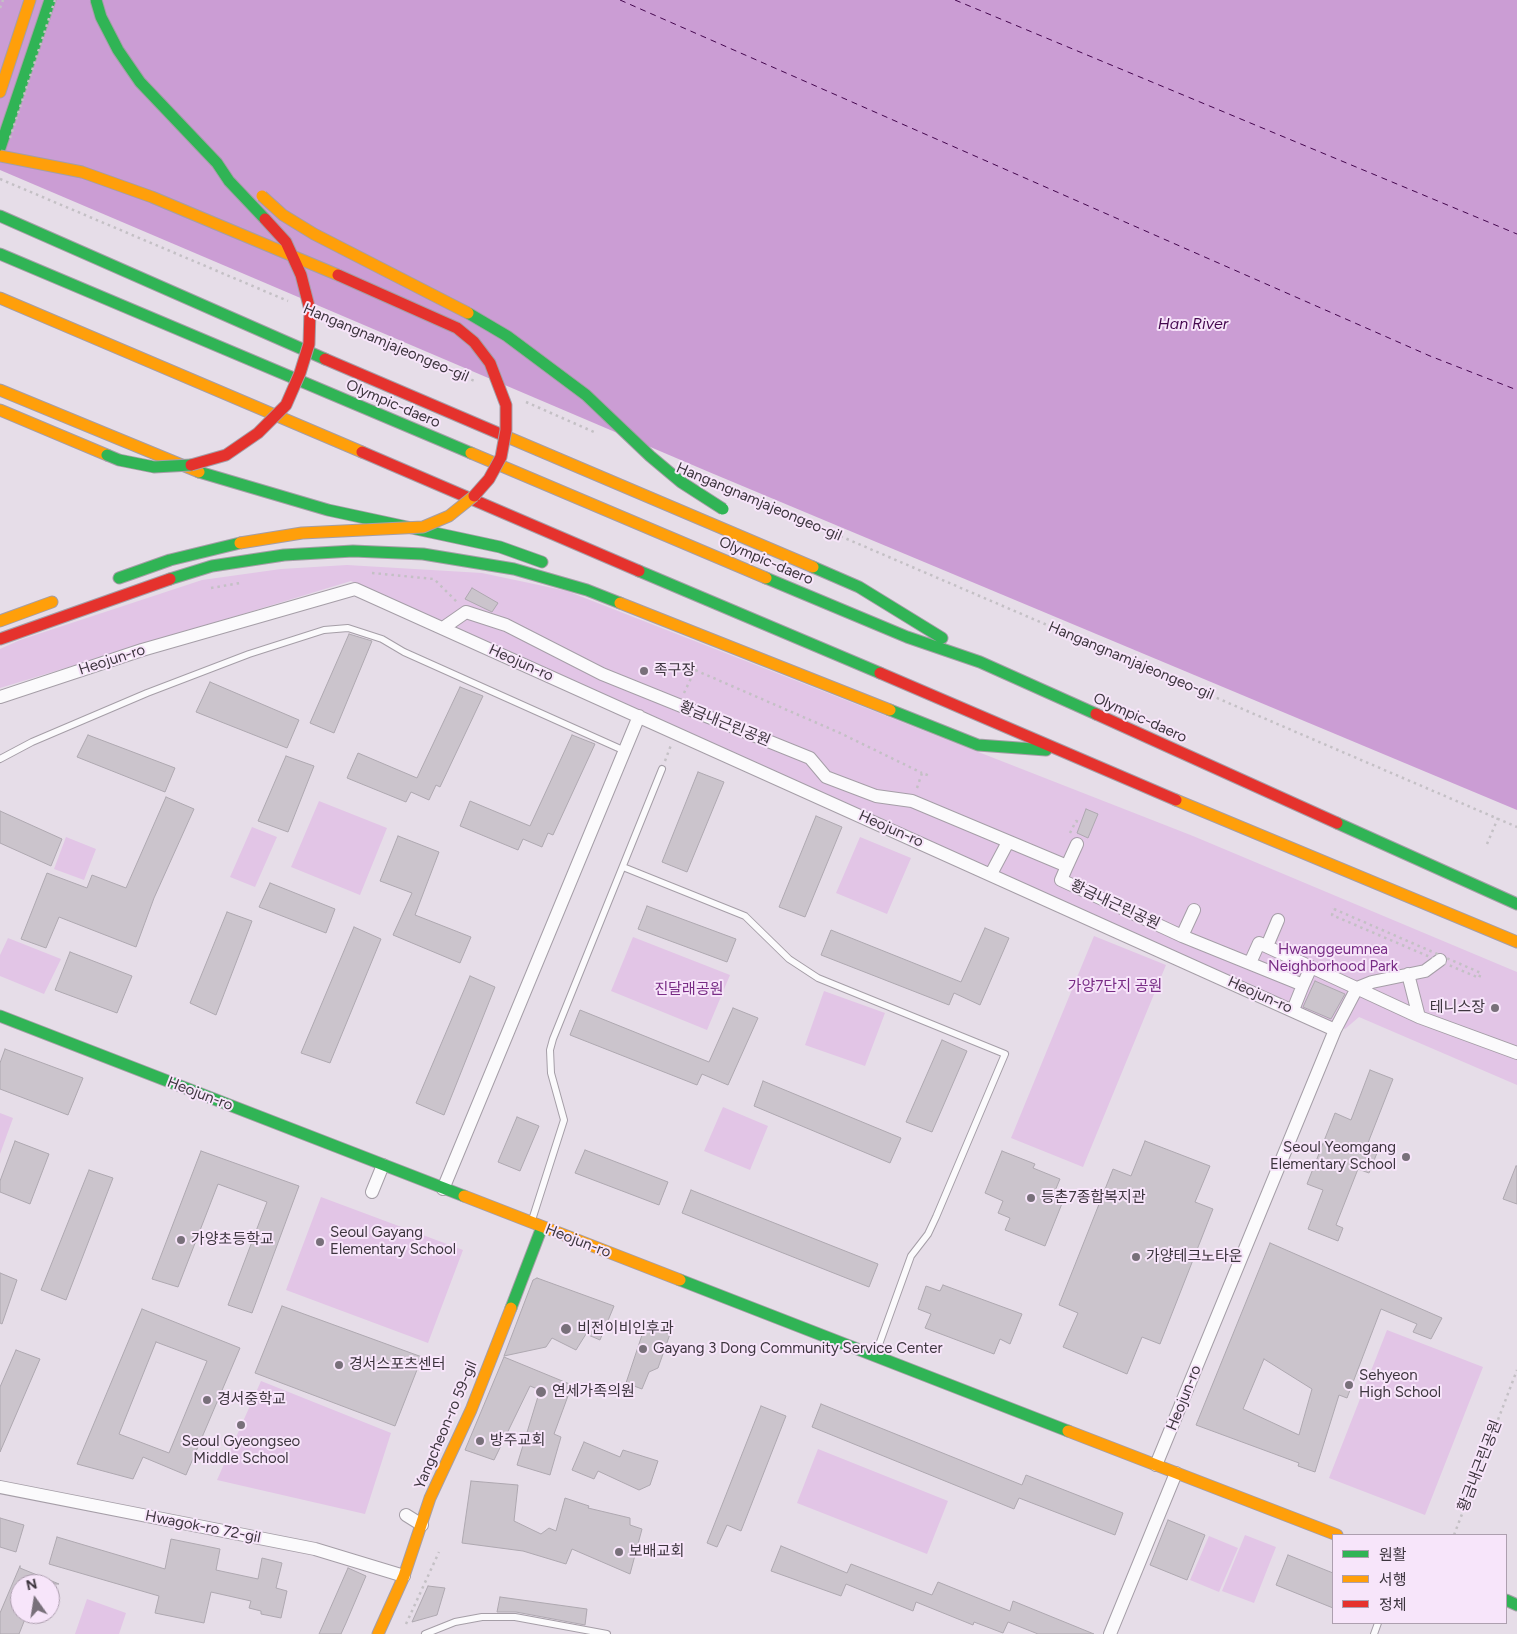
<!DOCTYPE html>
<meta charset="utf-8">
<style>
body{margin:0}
#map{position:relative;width:1517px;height:1634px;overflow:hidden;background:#e6dde8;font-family:Figtree,"Noto Sans KR",sans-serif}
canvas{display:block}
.legend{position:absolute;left:1332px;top:1534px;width:175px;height:90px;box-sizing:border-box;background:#f7e5fa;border:1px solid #ad9faf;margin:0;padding:6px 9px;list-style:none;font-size:15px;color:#3d353e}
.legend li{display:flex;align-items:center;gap:10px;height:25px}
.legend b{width:25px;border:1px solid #ad9faf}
.north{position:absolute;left:10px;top:1574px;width:50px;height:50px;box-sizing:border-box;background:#f7e5fa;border:1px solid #ad9faf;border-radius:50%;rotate:347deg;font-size:14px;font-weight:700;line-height:20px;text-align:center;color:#3d353e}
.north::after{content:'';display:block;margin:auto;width:18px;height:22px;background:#78707a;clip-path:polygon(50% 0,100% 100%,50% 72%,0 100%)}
</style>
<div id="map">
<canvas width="1517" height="1634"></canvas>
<ul class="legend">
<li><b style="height:6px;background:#30b455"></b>원활</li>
<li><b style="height:6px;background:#ff9f0a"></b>서행</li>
<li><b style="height:6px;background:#e5322d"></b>정체</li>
</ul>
<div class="north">N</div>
</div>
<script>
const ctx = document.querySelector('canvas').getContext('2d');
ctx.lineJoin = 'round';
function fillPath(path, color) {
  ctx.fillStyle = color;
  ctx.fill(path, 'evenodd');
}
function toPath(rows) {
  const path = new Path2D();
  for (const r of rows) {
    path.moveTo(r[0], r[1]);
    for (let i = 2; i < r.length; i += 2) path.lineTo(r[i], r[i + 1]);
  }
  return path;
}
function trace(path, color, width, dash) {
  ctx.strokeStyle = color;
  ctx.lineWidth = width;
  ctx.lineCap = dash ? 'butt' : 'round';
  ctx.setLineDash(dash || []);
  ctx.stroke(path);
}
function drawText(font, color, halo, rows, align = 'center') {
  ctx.font = font + ' Figtree,"Noto Sans KR",sans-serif';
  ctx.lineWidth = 4;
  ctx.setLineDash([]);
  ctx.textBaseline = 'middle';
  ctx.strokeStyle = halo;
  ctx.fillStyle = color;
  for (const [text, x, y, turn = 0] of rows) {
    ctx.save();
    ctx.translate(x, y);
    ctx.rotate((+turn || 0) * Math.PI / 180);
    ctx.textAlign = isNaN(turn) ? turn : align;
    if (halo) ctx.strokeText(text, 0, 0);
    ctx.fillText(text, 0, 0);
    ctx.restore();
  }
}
fillPath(toPath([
 [347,565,482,573,567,591,1193,836,1517,972,1517,1085,1359,1017,1345,1029,351,581,0,688,0,649,20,640,202,580,281,569],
 [319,801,387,828,360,895,291,867],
 [252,827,277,837,255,887,230,877],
 [66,837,96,849,84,880,54,869],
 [860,837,911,858,887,914,836,893],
 [1094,936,1166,965,1083,1167,1011,1138],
 [633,937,730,975,707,1030,611,991],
 [8,938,61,959,44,994,0,976,0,955],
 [824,991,885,1013,865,1066,805,1045],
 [723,1107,768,1126,750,1170,704,1151],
 [0,1113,13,1118,0,1154],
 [321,1197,463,1250,428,1343,286,1290],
 [1387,1330,1483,1367,1425,1515,1329,1478],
 [261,1381,391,1433,365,1514,217,1480],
 [818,1449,948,1501,927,1554,797,1503],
 [1245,1535,1276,1547,1254,1603,1222,1591],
 [1209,1536,1238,1548,1219,1592,1190,1580],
 [87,1599,126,1613,119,1634,75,1634]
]), '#e2c5e6');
fillPath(toPath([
 [0,0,1517,0,1517,810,709,472,0,170]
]), '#cb9dd4');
trace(toPath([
 [620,0,1430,356,1517,390],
 [955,0,1517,234]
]), '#44074e', 1, [6, 5]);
const building = toPath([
 [472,588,498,603,492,612,465,599,472,588],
 [349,634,372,641,334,733,310,723,349,634],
 [210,682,299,720,287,748,196,712,210,682],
 [460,687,483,696,440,787,436,785,429,800,411,792,406,802,347,778,358,753,417,778,460,687],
 [88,735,175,768,165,792,77,757,88,735],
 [572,735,595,744,553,835,548,833,542,847,523,839,518,850,460,826,470,801,530,826,572,735],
 [286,756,314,766,288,832,258,821,286,756],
 [698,772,724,782,687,872,662,862,698,772],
 [166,797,194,809,154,898,136,947,59,917,46,948,21,939,47,873,87,888,92,875,126,888,166,797],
 [1086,809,1098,814,1088,838,1077,833,1086,809],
 [0,811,62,839,51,866,0,843,0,811],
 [816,816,842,827,805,917,779,907,816,816],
 [398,836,439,852,415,915,471,937,460,963,393,935,412,893,380,881,398,836],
 [270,883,335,909,326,933,259,907,270,883],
 [647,906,736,939,727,962,638,929,647,906],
 [227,912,252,921,216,1015,190,1003,227,912],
 [354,927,381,939,330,1063,301,1053,354,927],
 [985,928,1009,938,980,1005,954,993,949,1005,821,955,831,930,961,982,985,928],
 [70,952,132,976,117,1013,55,990,70,952],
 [470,976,495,987,444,1115,416,1103,470,976],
 [1315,981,1345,994,1331,1019,1303,1007,1315,981],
 [733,1008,758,1018,728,1085,702,1074,697,1085,570,1035,580,1010,709,1062,733,1008],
 [942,1040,967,1051,932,1132,906,1122,942,1040],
 [5,1049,83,1078,68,1115,0,1089,0,1063,5,1049],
 [1370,1070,1393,1079,1366,1148,1377,1153,1369,1173,1358,1169,1336,1225,1343,1228,1338,1241,1308,1229,1323,1190,1307,1184,1335,1113,1351,1120,1370,1070],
 [763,1081,901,1138,890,1163,754,1106,763,1081],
 [517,1117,539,1126,520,1171,498,1162,517,1117],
 [15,1141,49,1154,30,1204,0,1192,0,1181,15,1141],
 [1145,1141,1210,1166,1195,1202,1213,1209,1160,1344,1142,1337,1127,1374,1063,1347,1078,1313,1059,1305,1113,1169,1131,1176,1145,1141],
 [585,1150,668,1182,659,1205,575,1173,585,1150],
 [201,1151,299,1186,252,1313,228,1305,267,1202,218,1184,178,1287,152,1279,201,1151],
 [1002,1151,1035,1164,1033,1168,1060,1179,1055,1191,1065,1196,1045,1246,1005,1230,1010,1218,998,1213,1003,1201,985,1193,1002,1151],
 [1516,1166,1517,1166,1517,1204,1503,1199,1516,1166],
 [89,1170,113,1178,66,1300,41,1290,89,1170],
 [691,1190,878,1264,869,1287,682,1213,691,1190],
 [1270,1243,1442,1318,1431,1339,1413,1332,1417,1324,1381,1309,1347,1398,1339,1395,1315,1472,1298,1466,1299,1463,1196,1425,1270,1243],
 [1264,1359,1312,1389,1299,1435,1243,1409,1264,1359],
 [0,1273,17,1280,2,1324,0,1323,0,1273],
 [537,1278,614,1306,600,1340,586,1334,576,1350,552,1338,546,1347,504,1356,533,1280,537,1278],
 [943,1285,1022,1314,1010,1344,1000,1339,994,1354,925,1328,931,1314,918,1309,926,1286,940,1291,943,1285],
 [282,1306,422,1357,395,1426,255,1373,282,1306],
 [142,1309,240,1348,186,1475,143,1457,133,1479,77,1464,142,1309],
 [156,1342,207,1361,169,1453,119,1434,156,1342],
 [645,1326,670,1334,658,1368,649,1372,642,1389,626,1383,645,1326],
 [16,1350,40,1359,0,1452,0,1387,16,1350],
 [504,1357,572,1385,554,1434,561,1437,550,1475,517,1465,540,1390,530,1386,494,1460,465,1450,504,1357],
 [821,1404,1022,1485,1026,1475,1123,1513,1115,1535,1019,1498,1014,1509,812,1427,821,1404],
 [761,1406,786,1416,741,1531,727,1525,717,1547,707,1543,761,1406],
 [584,1442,620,1457,623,1450,658,1461,650,1485,639,1490,598,1471,594,1479,572,1470,584,1442],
 [471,1481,518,1485,514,1521,541,1534,549,1528,556,1531,565,1498,589,1506,588,1508,630,1518,630,1525,642,1529,630,1574,572,1549,566,1564,523,1551,462,1543,471,1481],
 [0,1518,24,1525,16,1552,0,1547,0,1518],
 [1168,1520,1205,1535,1187,1580,1150,1565,1168,1520],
 [57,1537,165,1569,171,1539,220,1549,216,1570,258,1579,262,1558,282,1563,276,1588,287,1591,281,1618,261,1614,261,1611,249,1608,251,1601,211,1592,204,1623,155,1613,159,1596,49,1564,57,1537],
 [781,1546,847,1573,851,1564,932,1595,938,1582,1010,1611,1013,1601,1094,1634,1038,1634,1008,1622,1003,1633,974,1622,973,1625,916,1602,913,1611,846,1584,841,1596,771,1571,781,1546],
 [1288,1555,1333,1573,1333,1608,1276,1585,1288,1555],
 [20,1566,20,1568,59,1584,20,1584,20,1614,27,1614,19,1634,0,1634,0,1613,20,1566],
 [348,1568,366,1576,346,1623,341,1634,319,1634,348,1568],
 [428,1586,445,1588,437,1615,412,1622,428,1586],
 [500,1597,587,1609,585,1625,516,1612,497,1612,500,1597]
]);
fillPath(building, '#cbc4cc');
trace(building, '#aea8b0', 1);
const lane = toPath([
 [0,759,32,742,147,693,249,654,324,630,348,628,382,639,404,652,625,751],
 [623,867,745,916,789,959,818,978,1005,1054,936,1217,928,1234,911,1256,876,1353],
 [532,1220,564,1120,551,1073,550,1050,553,1039,662,769],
 [425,1634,455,1622,482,1617,515,1617,607,1634],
 [1374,1634,1378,1623]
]);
const street = toPath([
 [443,628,466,612,506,625,602,674,810,758,826,777,876,796,912,801,1067,866,1061,880,1182,936,1303,985,1311,967,1419,1017,1517,1053],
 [0,697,142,650,355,589,1335,1030,1156,1465],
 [1067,866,1077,844],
 [991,874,1008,842],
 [1182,936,1194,910],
 [1267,946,1278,920],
 [1250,963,1259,943,1311,967],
 [1408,974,1419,1017],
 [1293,1010,1303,985],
 [1335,1030,1357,988,1372,982,1425,971,1440,960],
 [443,1189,639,716],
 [372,1192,383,1165],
 [0,1487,315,1549,404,1576],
 [406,1515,422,1525],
 [1110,1634,1176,1473]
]);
const fast = toPath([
 [0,148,50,0],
 [0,216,325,359],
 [0,254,471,453],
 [199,472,328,510,500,547,542,562],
 [813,567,859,587,942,638],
 [639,571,880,673],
 [119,578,170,560,240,543],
 [766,578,907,637,980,662,1096,714],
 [170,579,212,566,284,555,353,551,423,554,514,569,587,590,620,603],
 [890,710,978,745,1046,750],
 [1337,823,1517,904],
 [0,1016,464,1196],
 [680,1280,1068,1431],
 [511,1308,542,1227],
 [1506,1600,1517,1605]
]);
const slow = toPath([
 [0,92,30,0],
 [0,298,362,452],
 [0,390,199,472],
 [0,410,107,455],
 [505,436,813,567],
 [471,453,766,578],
 [620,603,890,710],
 [0,621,52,602],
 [1176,800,1517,942],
 [464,1196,680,1280],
 [1068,1431,1337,1535],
 [378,1634,404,1576,430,1498,471,1410,511,1308]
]);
const jam = toPath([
 [325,359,505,436],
 [362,452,639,571],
 [0,639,170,579],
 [880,673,1176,800],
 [1096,714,1337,823]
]);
trace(lane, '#a59ea7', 8);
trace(street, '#a59ea7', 14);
trace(fast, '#a59ea7', 13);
trace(slow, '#a59ea7', 13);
trace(jam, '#a59ea7', 13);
trace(toPath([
 [0,8,3,0],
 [0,179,288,301],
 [328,318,477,382],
 [526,402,594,432],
 [733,490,1517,827],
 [372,573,434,579,457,602],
 [211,588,240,583],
 [684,693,695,670,840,733,922,773],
 [665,761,671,745],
 [917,788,922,773,930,776],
 [1070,833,1076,821,1081,823],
 [1487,844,1498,818],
 [1334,909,1481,973,1479,978,1332,915,1334,909],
 [1454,1535,1517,1370],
 [406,1624,439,1552]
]), '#c4c0c5', 2.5, [2.5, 4]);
trace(lane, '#fbfafc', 6);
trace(street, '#fbfafc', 12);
trace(fast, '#30b455', 11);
trace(slow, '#ff9f0a', 11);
trace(jam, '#e5322d', 11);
const fastBridge = toPath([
 [96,0,101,17,118,50,140,82,217,163,229,181,265,219],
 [468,313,507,336,586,395,650,456,681,482,723,509],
 [107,455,119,460,154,467,191,465]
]);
const slowBridge = toPath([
 [0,156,82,172,152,197,338,275],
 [262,196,283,215,314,234,468,313],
 [240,543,302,533,423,527,449,516,474,496]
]);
const jamBridge = toPath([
 [338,275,457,328,474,342,490,363,506,405,506,430,501,457,489,479,474,496],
 [191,465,226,455,258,433,286,405,300,373,309,344,310,310,301,275,286,242,265,219]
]);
trace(fastBridge, '#a59ea7', 13, []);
trace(slowBridge, '#a59ea7', 13, []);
trace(jamBridge, '#a59ea7', 13, []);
trace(toPath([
 [10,138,55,0]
]), '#c4c0c5', 2.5, [2.5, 4]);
trace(fastBridge, '#30b455', 11);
trace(slowBridge, '#ff9f0a', 11);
trace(jamBridge, '#e5322d', 11);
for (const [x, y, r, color] of [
 [644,671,5,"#78707a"],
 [1495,1008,5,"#78707a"],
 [1406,1157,5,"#78707a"],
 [1031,1198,5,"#78707a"],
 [181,1240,5,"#78707a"],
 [320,1242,5,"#78707a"],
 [1136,1257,5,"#78707a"],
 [566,1329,6,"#78707a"],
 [643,1349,5,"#78707a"],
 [339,1365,5,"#78707a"],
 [1349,1385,5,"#78707a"],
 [541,1392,6,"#78707a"],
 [207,1400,5,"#78707a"],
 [241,1425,5,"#78707a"],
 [480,1441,5,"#78707a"],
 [619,1552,5,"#78707a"]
]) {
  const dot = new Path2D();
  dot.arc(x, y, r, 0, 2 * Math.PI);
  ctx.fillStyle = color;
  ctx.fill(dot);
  trace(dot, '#f7e5fa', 2);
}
drawText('15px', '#3d353e', '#f7e5fa', [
 ["Hangangnamjajeongeo-gil",386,343,23],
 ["Olympic-daero",393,404,23],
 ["Hangangnamjajeongeo-gil",759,502,23],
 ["Olympic-daero",766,561,23],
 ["Heojun-ro",112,660,-18],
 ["Hangangnamjajeongeo-gil",1131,661,23],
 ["Heojun-ro",521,663,24],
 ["Olympic-daero",1140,718,24],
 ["황금내근린공원",725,724,22],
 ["Heojun-ro",891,829,24],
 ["황금내근린공원",1115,905,25],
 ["Heojun-ro",1260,995,24],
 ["Heojun-ro",200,1094,21],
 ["Heojun-ro",578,1241,21],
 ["Heojun-ro",1184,1398,-68],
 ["Yangcheon-ro 59-gil",446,1425,-67],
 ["황금내근린공원",1480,1466,-69],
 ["Hwagok-ro 72-gil",203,1527,11]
]);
drawText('15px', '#3d353e', '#f7e5fa', [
 ["족구장",654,671],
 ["테니스장",1485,1008,"right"],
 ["Seoul Yeomgang",1396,1148,"right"],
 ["Elementary School",1396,1165,"right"],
 ["등촌7종합복지관",1041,1198],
 ["Seoul Gayang",330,1233],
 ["Elementary School",330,1250],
 ["가양초등학교",191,1240],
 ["가양테크노타운",1146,1257],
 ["비전이비인후과",577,1329],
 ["Gayang 3 Dong Community Service Center",653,1349],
 ["경서스포츠센터",349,1365],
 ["Sehyeon",1359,1376],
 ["High School",1359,1393],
 ["연세가족의원",552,1392],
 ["경서중학교",217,1400],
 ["방주교회",490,1441],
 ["Seoul Gyeongseo",241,1442,"center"],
 ["Middle School",241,1459,"center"],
 ["보배교회",629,1552]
], 'left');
drawText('15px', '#782c85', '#f7e5fa', [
 ["Hwanggeumnea",1333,950],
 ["Neighborhood Park",1333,967],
 ["가양7단지 공원",1115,987],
 ["진달래공원",689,990]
]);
drawText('italic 16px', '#44074e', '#f7e5fa', [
 ["Han River",1193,324]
]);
</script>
